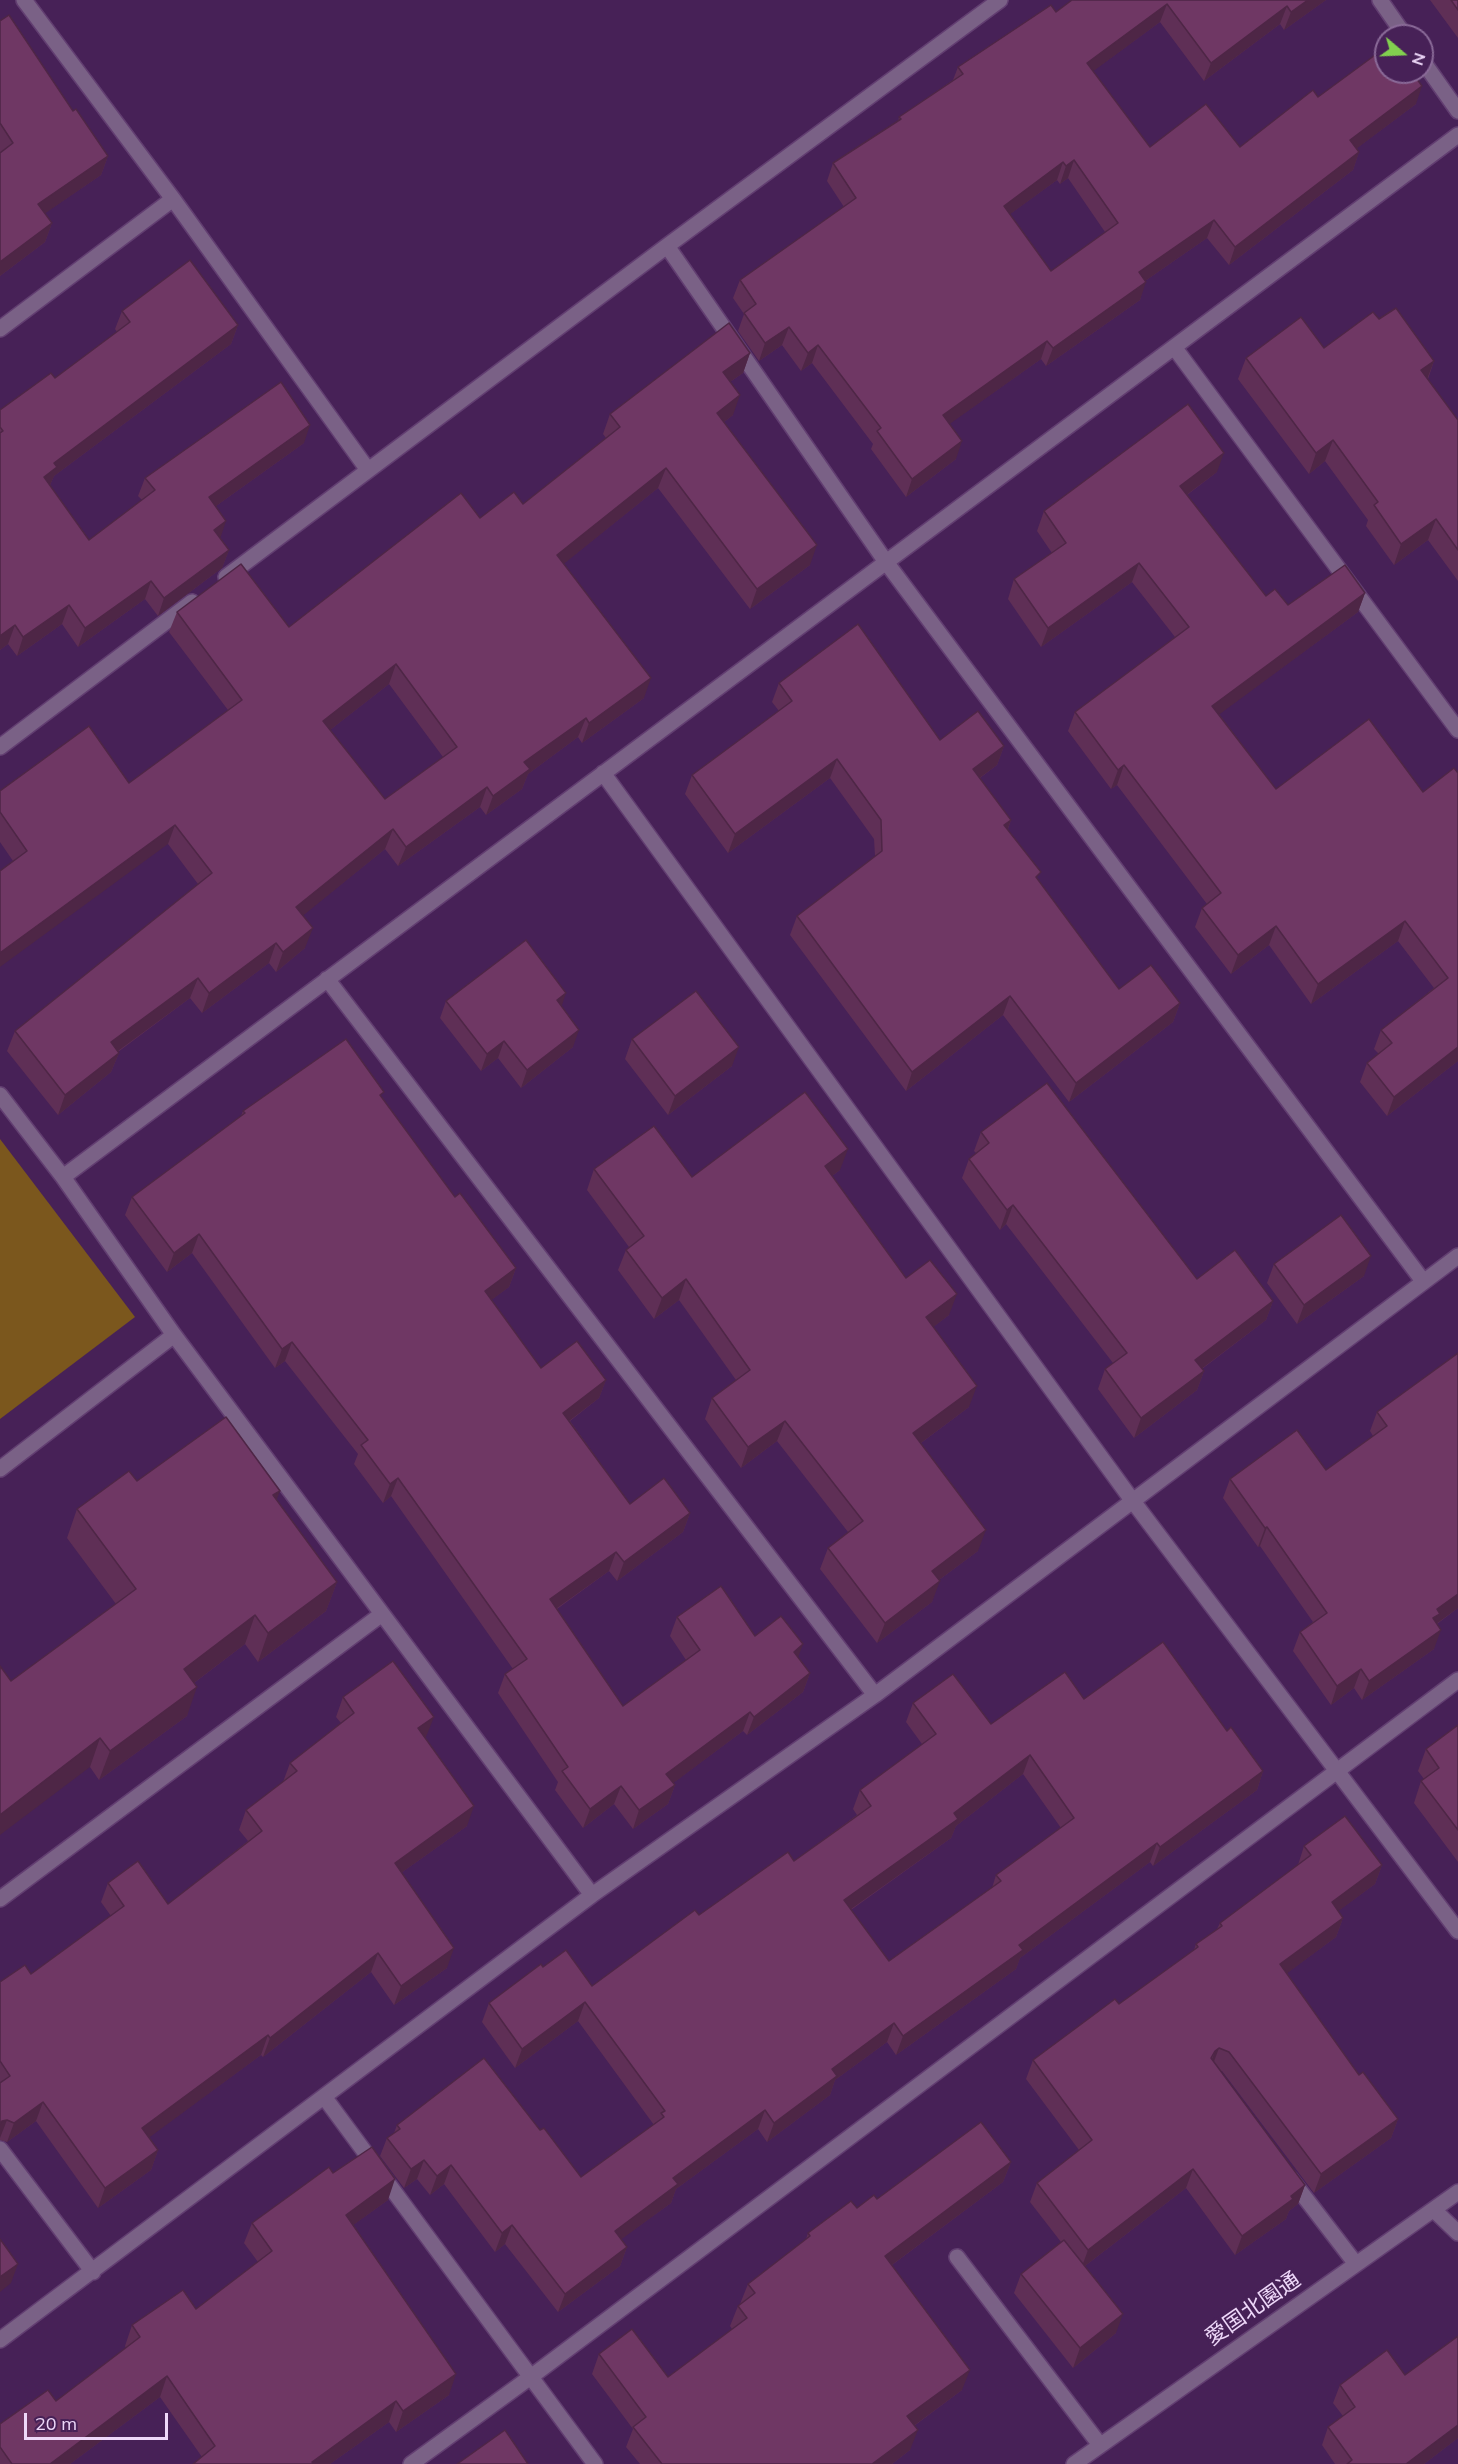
<!DOCTYPE html>
<meta charset="utf-8">
<style>
body{margin:0}
#map{position:relative;width:1458px;height:2464px;overflow:hidden;background:#472157;font-family:Mulish,sans-serif}
canvas{display:block}
.north{position:absolute;left:1374px;top:24px;width:60px;height:60px;box-sizing:border-box;background:#472157;border:2px solid #8a6a98;border-radius:50%;rotate:109deg;font-size:16px;font-weight:700;line-height:24px;text-align:center;color:#eed8f9}
.north::after{content:'';display:block;margin:auto;width:21px;height:27px;background:#82d04f;clip-path:polygon(50% 0,100% 100%,50% 72%,0 100%)}
.scale{position:absolute;left:24px;top:2413px;width:144px;height:27px;box-sizing:border-box;border:3px solid #eed8f9;border-top:0;padding-left:8px;font-size:18px;line-height:21px;white-space:nowrap;color:#eed8f9;-webkit-text-stroke:4px #472157;paint-order:stroke}
</style>
<div id="map">
<canvas width="1458" height="2464"></canvas>
<div class="north">N</div>
<div class="scale">20 m</div>
</div>
<script>
const ctx = document.querySelector('canvas').getContext('2d');
ctx.lineJoin = 'round';
function fillPath(path, color) {
  ctx.fillStyle = color;
  ctx.fill(path, 'evenodd');
}
function toPath(rows) {
  const path = new Path2D();
  for (const r of rows) {
    path.moveTo(r[0], r[1]);
    for (let i = 2; i < r.length; i += 2) path.lineTo(r[i], r[i + 1]);
  }
  return path;
}
function trace(path, color, width, dash) {
  ctx.strokeStyle = color;
  ctx.lineWidth = width;
  ctx.lineCap = dash ? 'butt' : 'round';
  ctx.setLineDash(dash || []);
  ctx.stroke(path);
}
function drawText(font, color, halo, rows, align = 'center') {
  ctx.font = font + ' Mulish,"Noto Sans JP",sans-serif';
  ctx.lineWidth = 6;
  ctx.setLineDash([]);
  ctx.textBaseline = 'middle';
  ctx.strokeStyle = halo;
  ctx.fillStyle = color;
  for (const [text, x, y, turn = 0] of rows) {
    ctx.save();
    ctx.translate(x, y);
    ctx.rotate((+turn || 0) * Math.PI / 180);
    ctx.textAlign = isNaN(turn) ? turn : align;
    if (halo) ctx.strokeText(text, 0, 0);
    ctx.fillText(text, 0, 0);
    ctx.restore();
  }
}
fillPath(toPath([
 [0,1139,135,1317,0,1419]
]), '#7b571d');
const minor = toPath([
 [24,0,173,199,368,470],
 [1380,0,1405,36],
 [1422,60,1458,111],
 [667,246,886,562,1423,1281],
 [0,329,173,199],
 [1174,347,1458,730],
 [226,577,667,246,1000,0],
 [0,747,192,602],
 [603,773,1132,1500,1458,1931],
 [327,979,875,1695],
 [0,1095,63,1177,174,1335,592,1895],
 [63,1177,1458,135],
 [0,1469,174,1335],
 [0,1899,382,1614],
 [325,2098,595,2464],
 [0,2149,93,2272],
 [1290,2178,1356,2264],
 [1434,2210,1458,2233],
 [957,2257,1100,2445],
 [0,2340,592,1895,875,1695,1458,1256],
 [411,2464,532,2376,1458,1680],
 [1074,2464,1458,2192]
]);
trace(minor, '#623e71', 18);
trace(minor, '#7a6186', 15);
fillPath(toPath([
 [1072,0,1326,0,1284,30,1280,24,1204,81,1160,22,1093,71,1150,147,1240,147,1318,97,1416,104,1357,148,1359,152,1353,170,1229,265,1207,238,1145,281,1140,300,1046,366,1041,359,949,424,956,459,906,497,871,449,873,444,812,363,801,371,782,345,759,361,738,331,744,314,733,298,740,280,844,207,827,181,833,163,898,122,899,117,953,80,958,67,1056,12],
 [1068,178,1105,232,1051,271,1010,214,1057,180,1060,184],
 [1430,0,1458,0,1458,38],
 [0,21,108,156,101,175,45,213,52,223,45,242,0,276],
 [122,311,238,325,231,344,54,476,50,485,89,540,142,500,138,496,145,478,304,443,216,506,220,538,229,550,222,568,158,616,145,599,78,647,62,624,17,656,8,644,0,650,0,410,55,378,117,332,115,329],
 [1379,319,1434,361,1428,379,1458,420,1458,581,1428,540,1394,565,1366,526,1368,520,1325,461,1309,474,1238,379,1246,358,1324,348],
 [750,353,743,373,730,382,733,415,724,422,810,565,750,609,658,488,563,564,644,698,582,743,578,737,528,774,522,789,486,815,480,807,398,866,385,849,303,915,305,948,276,972,269,963,202,1013,190,998,118,1052,119,1053,111,1072,58,1115,7,1051,15,1031,198,884,168,844,13,861,0,842,0,791,129,783,228,710,169,632,177,612,289,627,480,518,523,504,606,438,603,434,610,414],
 [389,684,443,757,385,799,330,730],
 [1217,472,1187,495,1266,596,1288,605,1365,593,1358,612,1219,714,1276,789,1423,792,1458,1061,1387,1116,1360,1082,1367,1063,1379,1054,1374,1049,1381,1030,1434,988,1398,941,1311,1004,1269,945,1231,974,1195,927,1202,908,1207,904,1117,785,1111,789,1068,731,1075,712,1175,637,1132,582,1041,647,1008,599,1014,579,1052,553,1037,531,1044,511],
 [779,683,940,740,1004,746,997,765,980,778,1011,820,1008,829,1038,880,1119,989,1180,1003,1173,1022,1069,1102,1003,1015,906,1091,790,935,797,916,875,856,874,839,830,778,728,853,685,794,692,775,779,711,772,702],
 [446,1001,561,1007,573,1047,521,1088,498,1058,481,1071,440,1018],
 [632,1039,732,1066,668,1115,625,1059],
 [382,1097,455,1197,516,1268,509,1287,491,1300,541,1368,606,1380,599,1398,570,1421,630,1504,690,1513,683,1532,617,1581,609,1571,557,1609,623,1706,686,1660,670,1636,677,1617,755,1636,798,1658,810,1673,803,1692,747,1735,743,1731,673,1783,675,1785,668,1804,633,1829,614,1804,583,1828,555,1790,558,1782,498,1693,505,1674,513,1669,391,1496,383,1503,354,1464,358,1454,285,1361,275,1368,192,1253,167,1272,125,1215,132,1197,241,1116,243,1111],
 [981,1132,1197,1279,1273,1301,1266,1320,1202,1369,1204,1371,1197,1390,1134,1438,1098,1389,1105,1369,1113,1363,1006,1224,1000,1230,962,1178,969,1159,976,1153,974,1151],
 [594,1169,692,1177,840,1170,832,1176,906,1278,949,1315,933,1327,969,1407,921,1443,978,1551,939,1580,932,1602,877,1643,820,1569,828,1548,848,1532,777,1441,741,1468,705,1419,712,1398,736,1380,679,1300,654,1319,618,1270,626,1250,629,1247,587,1190],
 [1274,1264,1364,1276,1297,1324,1267,1283],
 [1458,1353,1458,1608,1437,1624,1434,1649,1362,1700,1354,1688,1331,1705,1293,1651,1300,1632,1313,1622,1260,1546,1258,1547,1223,1498,1230,1479,1326,1470,1373,1436,1370,1431,1377,1412],
 [137,1481,276,1500,337,1582,326,1611,258,1662,245,1644,194,1683,187,1716,99,1780,90,1767,11,1681,116,1604,67,1538,77,1509],
 [343,1697,426,1737,425,1738,467,1826,401,1873,447,1968,394,2005,371,1972,263,2057,261,2055,149,2137,158,2150,151,2170,98,2208,36,2121,7,2142,0,2140,0,1982,31,1974,111,1916,101,1902,108,1883,168,1904,248,1841,239,1830,246,1810,283,1782,290,1763,341,1723,336,1717],
 [1084,1699,1227,1731,1263,1771,1257,1790,1153,1866,1150,1862,1020,1958,1016,1969,896,2055,887,2042,835,2080,830,2095,767,2142,758,2129,676,2189,671,2203,621,2239,627,2247,620,2266,558,2312,505,2244,495,2252,444,2184,430,2195,417,2179,404,2188,380,2156,387,2138,394,2133,397,2125,540,2130,581,2177,654,2125,578,2021,515,2068,482,2022,489,2003,543,1967,592,1986,699,1915,794,1861,857,1815,853,1809,860,1790,922,1744,906,1722,913,1703,991,1724],
 [1023,1774,1061,1828,996,1875,992,1888,889,1961,851,1910,951,1838,956,1826],
 [1458,1725,1458,1862,1414,1803,1421,1781,1424,1779,1418,1771,1426,1749],
 [1304,1846,1382,1865,1375,1884,1338,1911,1343,1918,1336,1937,1287,1973,1359,2075,1398,2119,1391,2138,1314,2193,1222,2071,1220,2071,1305,2185,1298,2204,1289,2211,1286,2219,1235,2255,1186,2188,1085,2266,1116,2333,1073,2368,1014,2293,1021,2274,1061,2242,1030,2202,1037,2183,1079,2150,1026,2079,1033,2060,1119,2004,1194,1950,1196,1944,1217,1929,1220,1923,1298,1865],
 [1011,2162,1003,2182,892,2265,962,2390,914,2426,910,2450,892,2464,640,2464,626,2447,633,2429,592,2374,599,2354,668,2377,732,2329,730,2326,738,2306,740,2304,748,2284,806,2239,808,2233,877,2199],
 [333,2173,388,2200,353,2225,449,2395,396,2432,389,2422,330,2464,193,2464,202,2457,160,2397,70,2464,0,2464,0,2424,56,2401,126,2348,125,2346,132,2325,196,2309,258,2262,244,2243,252,2223],
 [1405,2375,1458,2438,1424,2464,1335,2464,1322,2445,1328,2427,1343,2416,1333,2403,1340,2385]
]), '#5f2f56');
fillPath(toPath([
 [1308,0,1326,0,1284,30,1291,12],
 [1167,4,1160,22,1080,81,1087,63],
 [1287,6,1280,24,1204,81,1211,63],
 [1422,86,1416,104,1344,158,1350,140],
 [1359,152,1353,170,1229,265,1235,247],
 [108,156,101,175,31,223,38,204],
 [1074,160,1068,178,1060,184,1066,166],
 [1063,162,1057,180,998,223,1004,206],
 [1214,220,1207,238,1132,290,1139,272],
 [52,223,45,242,0,276,0,262],
 [1146,282,1140,300,1046,366,1053,348],
 [238,325,231,344,54,476,50,485,37,495,44,477,54,463],
 [789,327,782,345,759,361,765,343],
 [1047,341,1041,359,937,433,943,415],
 [818,345,812,363,801,371,808,353],
 [750,353,743,373,715,392,723,372],
 [1434,361,1426,382,1421,370],
 [740,395,733,415,710,433,717,413],
 [310,425,304,443,202,516,209,497],
 [1333,440,1325,461,1309,474,1316,453],
 [962,441,956,459,906,497,912,479],
 [1224,453,1217,472,1173,505,1180,486],
 [666,468,658,488,550,575,557,555],
 [1436,519,1428,540,1394,565,1401,544],
 [226,521,220,539,214,530],
 [817,545,810,565,750,609,757,589],
 [229,550,222,568,158,616,164,598],
 [1139,563,1132,582,1041,647,1048,628],
 [151,581,145,599,78,647,85,628],
 [1365,593,1358,612,1205,725,1212,706],
 [69,605,62,624,17,656,23,637],
 [15,625,8,644,0,650,0,636],
 [396,664,389,684,316,741,323,721],
 [651,678,644,698,582,743,589,723],
 [586,718,578,737,528,774,522,789,486,815,493,796,524,762],
 [1004,746,997,765,966,788,973,769],
 [837,759,830,778,728,853,735,834],
 [1124,765,1117,785,1111,789,1118,770],
 [487,787,480,807,398,866,406,847],
 [1011,820,1004,839,1004,825],
 [175,825,168,844,0,967,0,953],
 [393,829,385,849,289,927,296,907],
 [1405,921,1398,941,1311,1004,1318,984],
 [1276,926,1269,945,1231,974,1238,955],
 [313,928,305,948,276,972,283,952],
 [276,943,269,963,202,1013,209,993],
 [198,978,190,998,103,1062,111,1042],
 [566,993,560,1011,557,1000],
 [1010,996,1003,1015,906,1091,912,1072],
 [1180,1003,1173,1022,1069,1102,1076,1083],
 [579,1030,573,1047,521,1088,527,1070],
 [504,1041,498,1058,481,1071,487,1054],
 [739,1047,732,1066,668,1115,675,1096],
 [1458,1047,1458,1061,1387,1116,1394,1097],
 [119,1053,111,1072,58,1115,65,1095],
 [848,1149,840,1170,817,1187,825,1166],
 [1013,1205,1006,1224,1000,1230,1007,1210],
 [199,1234,192,1253,167,1272,174,1253],
 [1371,1256,1364,1276,1297,1324,1304,1305],
 [516,1268,509,1287,478,1310,485,1291],
 [686,1279,679,1300,654,1319,662,1298],
 [957,1294,949,1315,919,1338,926,1317],
 [1273,1301,1266,1320,1188,1379,1195,1360],
 [292,1342,285,1361,275,1368,282,1349],
 [1204,1371,1197,1390,1134,1438,1141,1418],
 [606,1380,599,1398,556,1431,563,1413],
 [977,1386,969,1407,906,1454,913,1433],
 [785,1421,777,1441,741,1468,748,1447],
 [398,1478,391,1496,383,1503,390,1484],
 [280,1491,269,1520,273,1495],
 [690,1513,683,1532,617,1581,624,1562],
 [1267,1527,1260,1546,1258,1547,1265,1528],
 [986,1530,978,1551,924,1591,932,1571],
 [616,1552,609,1571,543,1618,550,1599],
 [940,1581,932,1602,877,1643,885,1623],
 [337,1582,326,1611,258,1662,268,1633],
 [1458,1594,1458,1608,1436,1624,1427,1637,1437,1609],
 [255,1615,245,1644,174,1698,184,1669],
 [1441,1630,1434,1649,1362,1700,1369,1681],
 [803,1644,796,1663,794,1652],
 [1361,1669,1354,1688,1331,1705,1337,1686],
 [810,1673,803,1692,747,1735,754,1717],
 [197,1687,187,1716,99,1780,110,1751],
 [750,1712,743,1731,660,1793,666,1774],
 [434,1717,426,1737,411,1748,418,1728],
 [100,1738,90,1767,0,1835,0,1815],
 [1030,1755,1023,1774,956,1826,951,1838,837,1919,844,1900,954,1813],
 [1263,1771,1257,1790,1153,1866,1160,1847],
 [675,1785,668,1804,633,1829,639,1810],
 [621,1786,614,1804,583,1828,590,1809],
 [474,1806,467,1826,387,1883,395,1863],
 [1157,1843,1150,1862,1020,1958,1016,1969,896,2055,903,2036,1019,1945],
 [1382,1865,1375,1884,1325,1921,1332,1902],
 [1343,1918,1336,1937,1274,1983,1280,1964],
 [454,1948,447,1968,394,2005,401,1986],
 [378,1953,371,1972,263,2057,270,2038],
 [585,2002,578,2021,515,2068,522,2049],
 [894,2023,887,2042,835,2080,830,2095,767,2142,774,2123,832,2069],
 [268,2035,261,2055,135,2148,142,2128],
 [1219,2048,1212,2067,1208,2070,1215,2051],
 [43,2102,36,2121,7,2142,14,2123],
 [765,2110,758,2129,676,2189,671,2203,608,2249,615,2231,673,2178],
 [1398,2119,1391,2138,1314,2193,1321,2174],
 [7,2120,0,2138,0,2124,2,2121],
 [158,2150,151,2170,98,2208,105,2188],
 [424,2160,417,2179,404,2188,411,2169],
 [1011,2162,1003,2182,877,2276,885,2256],
 [451,2165,444,2184,430,2195,437,2176],
 [1193,2169,1186,2188,1081,2269,1088,2250],
 [395,2179,388,2200,338,2236,346,2215],
 [1305,2185,1298,2204,1289,2211,1286,2219,1235,2255,1242,2236,1291,2196],
 [512,2225,505,2244,495,2252,502,2233],
 [627,2247,620,2266,558,2312,565,2294],
 [18,2264,11,2283,0,2292,0,2277],
 [1123,2314,1116,2333,1073,2368,1080,2348],
 [970,2370,962,2390,900,2436,907,2416],
 [456,2374,449,2395,396,2432,403,2411],
 [167,2376,160,2397,70,2464,50,2464],
 [396,2401,389,2422,330,2464,311,2464,312,2462],
 [1458,2425,1458,2438,1424,2464,1406,2464],
 [918,2430,910,2450,892,2464,872,2464]
]), '#4e2646');
const building = toPath([
 [1072,0,1308,0,1291,12,1287,6,1211,63,1167,4,1087,63,1150,147,1206,104,1240,147,1313,90,1318,97,1386,47,1386,72,1412,72,1422,86,1350,140,1359,152,1235,247,1214,220,1139,272,1146,282,1053,348,1047,341,943,415,962,441,912,479,877,431,881,428,818,345,808,353,789,327,765,343,744,313,756,304,740,280,856,198,833,163,901,119,899,117,963,74,958,67,1051,5,1056,12,1072,0],
 [1074,160,1118,223,1051,271,1004,206,1063,162,1066,166,1074,160],
 [1451,0,1458,0,1458,10,1451,0],
 [9,15,73,111,76,109,108,156,38,204,52,223,0,262,0,153,13,143,0,123,0,21,9,15],
 [190,260,238,325,54,463,57,467,44,477,89,540,155,490,145,478,281,382,310,425,209,497,226,521,214,530,229,550,164,598,151,581,85,628,69,605,23,637,15,625,0,636,0,433,3,431,0,427,0,410,51,373,55,378,130,322,122,311,190,260],
 [1396,308,1434,361,1421,370,1458,420,1458,550,1436,519,1401,544,1374,505,1378,502,1333,440,1316,453,1246,358,1301,317,1324,348,1373,312,1379,319,1396,308],
 [729,323,750,353,723,372,740,395,717,413,817,545,757,589,666,468,557,555,651,678,589,723,586,718,524,762,530,769,493,796,487,787,406,847,393,829,296,907,313,928,283,952,276,943,209,993,198,978,111,1042,119,1053,65,1095,15,1031,212,873,175,825,0,953,0,871,27,851,0,812,0,791,89,726,129,783,242,700,177,612,241,564,289,627,461,493,480,518,514,492,523,504,620,427,610,414,729,323],
 [396,664,457,747,385,799,323,721,396,664],
 [1188,404,1224,453,1180,486,1266,596,1275,589,1288,605,1345,565,1365,593,1212,706,1276,789,1369,719,1423,792,1454,768,1458,773,1458,1047,1394,1097,1367,1063,1392,1043,1381,1030,1448,978,1405,921,1318,984,1276,926,1238,955,1202,908,1221,893,1124,765,1118,770,1075,712,1189,627,1139,563,1048,628,1014,579,1066,543,1044,511,1188,404],
 [858,624,940,740,978,711,1004,746,973,769,1011,820,1004,825,1041,872,1036,877,1119,989,1151,965,1180,1003,1076,1083,1010,996,912,1072,797,916,882,851,881,820,837,759,735,834,692,775,792,701,779,683,858,624],
 [526,940,566,993,557,1000,579,1030,527,1070,504,1041,487,1054,446,1001,526,940],
 [696,991,739,1047,675,1096,632,1039,696,991],
 [346,1039,384,1092,380,1095,455,1197,460,1193,516,1268,485,1291,541,1368,577,1341,606,1380,563,1413,630,1504,664,1478,690,1513,624,1562,616,1552,550,1599,623,1706,700,1650,677,1617,721,1586,755,1636,781,1616,803,1644,794,1652,810,1673,754,1717,750,1712,666,1774,675,1785,639,1810,621,1786,590,1809,562,1771,568,1767,505,1674,527,1659,398,1478,390,1484,361,1445,368,1440,292,1342,282,1349,199,1234,174,1253,132,1197,245,1113,243,1111,346,1039],
 [1047,1083,1197,1279,1235,1250,1273,1301,1195,1360,1204,1371,1141,1418,1105,1369,1127,1353,1013,1205,1007,1210,969,1159,989,1143,981,1132,1047,1083],
 [805,1092,848,1149,825,1166,906,1278,930,1260,957,1294,926,1317,977,1386,913,1433,986,1530,932,1571,940,1581,885,1623,828,1548,863,1521,785,1421,748,1447,712,1398,750,1370,686,1279,662,1298,626,1250,644,1236,594,1169,654,1126,692,1177,805,1092],
 [1341,1215,1371,1256,1304,1305,1274,1264,1341,1215],
 [1458,1353,1458,1594,1437,1609,1440,1614,1433,1618,1441,1630,1369,1681,1361,1669,1337,1686,1300,1632,1327,1613,1267,1527,1265,1528,1230,1479,1297,1430,1326,1470,1387,1426,1377,1412,1458,1353],
 [226,1417,280,1491,273,1495,337,1582,268,1633,255,1615,184,1669,197,1687,110,1751,100,1738,0,1815,0,1666,11,1681,136,1589,77,1509,129,1471,137,1481,226,1417],
 [1163,1642,1227,1731,1231,1727,1263,1771,1160,1847,1157,1843,1019,1945,1023,1950,903,2036,894,2023,832,2069,837,2076,774,2123,765,2110,673,2178,678,2184,615,2231,627,2247,565,2294,512,2225,502,2233,451,2165,437,2176,424,2160,411,2169,387,2138,400,2129,397,2125,484,2058,540,2130,544,2128,581,2177,664,2117,661,2113,665,2111,585,2002,522,2049,489,2003,541,1964,543,1967,566,1950,592,1986,695,1910,699,1915,788,1852,794,1861,871,1806,860,1790,936,1734,913,1703,953,1674,991,1724,1065,1672,1084,1699,1163,1642],
 [1030,1755,1074,1818,996,1875,1001,1881,889,1961,844,1900,958,1819,954,1813,1030,1755],
 [393,1661,434,1717,418,1728,474,1806,395,1863,454,1948,401,1986,378,1953,270,2038,268,2035,142,2128,158,2150,105,2188,43,2102,14,2123,7,2120,2,2121,0,2124,0,2083,10,2076,0,2061,0,1982,25,1965,31,1974,124,1906,108,1883,138,1861,168,1904,262,1831,246,1810,297,1771,290,1763,354,1713,343,1697,393,1661],
 [1458,1725,1458,1830,1421,1781,1439,1768,1426,1749,1458,1725],
 [1345,1816,1382,1865,1332,1902,1343,1918,1280,1964,1359,2075,1363,2072,1398,2119,1321,2174,1229,2052,1219,2048,1215,2051,1211,2058,1305,2185,1291,2196,1293,2199,1242,2236,1193,2169,1088,2250,1037,2183,1092,2140,1033,2060,1115,1999,1119,2004,1198,1947,1196,1944,1222,1926,1220,1923,1311,1855,1304,1846,1345,1816],
 [981,2122,1011,2162,885,2256,970,2370,907,2416,918,2430,872,2464,662,2464,633,2427,646,2417,599,2354,632,2329,668,2377,747,2318,738,2306,755,2293,748,2284,810,2236,808,2233,851,2201,857,2208,874,2195,877,2199,981,2122],
 [372,2147,395,2179,346,2215,456,2374,403,2411,396,2401,312,2462,313,2464,193,2464,215,2446,167,2376,50,2464,12,2464,0,2447,0,2424,48,2390,56,2401,140,2337,132,2325,183,2290,196,2309,272,2251,252,2223,329,2167,333,2173,372,2147],
 [0,2239,18,2264,0,2277,0,2239],
 [1064,2240,1123,2314,1080,2348,1021,2274,1064,2240],
 [1458,2336,1458,2425,1406,2464,1347,2464,1352,2460,1328,2427,1355,2407,1340,2385,1387,2350,1405,2375,1458,2336],
 [505,2430,528,2464,457,2464,505,2430]
]);
fillPath(building, '#6f3764');
trace(building, '#4e2646', 1.5);
drawText('22px', '#eed8f9', '#472157', [
 ["愛国北園通",1253,2309,-35]
]);
</script>
